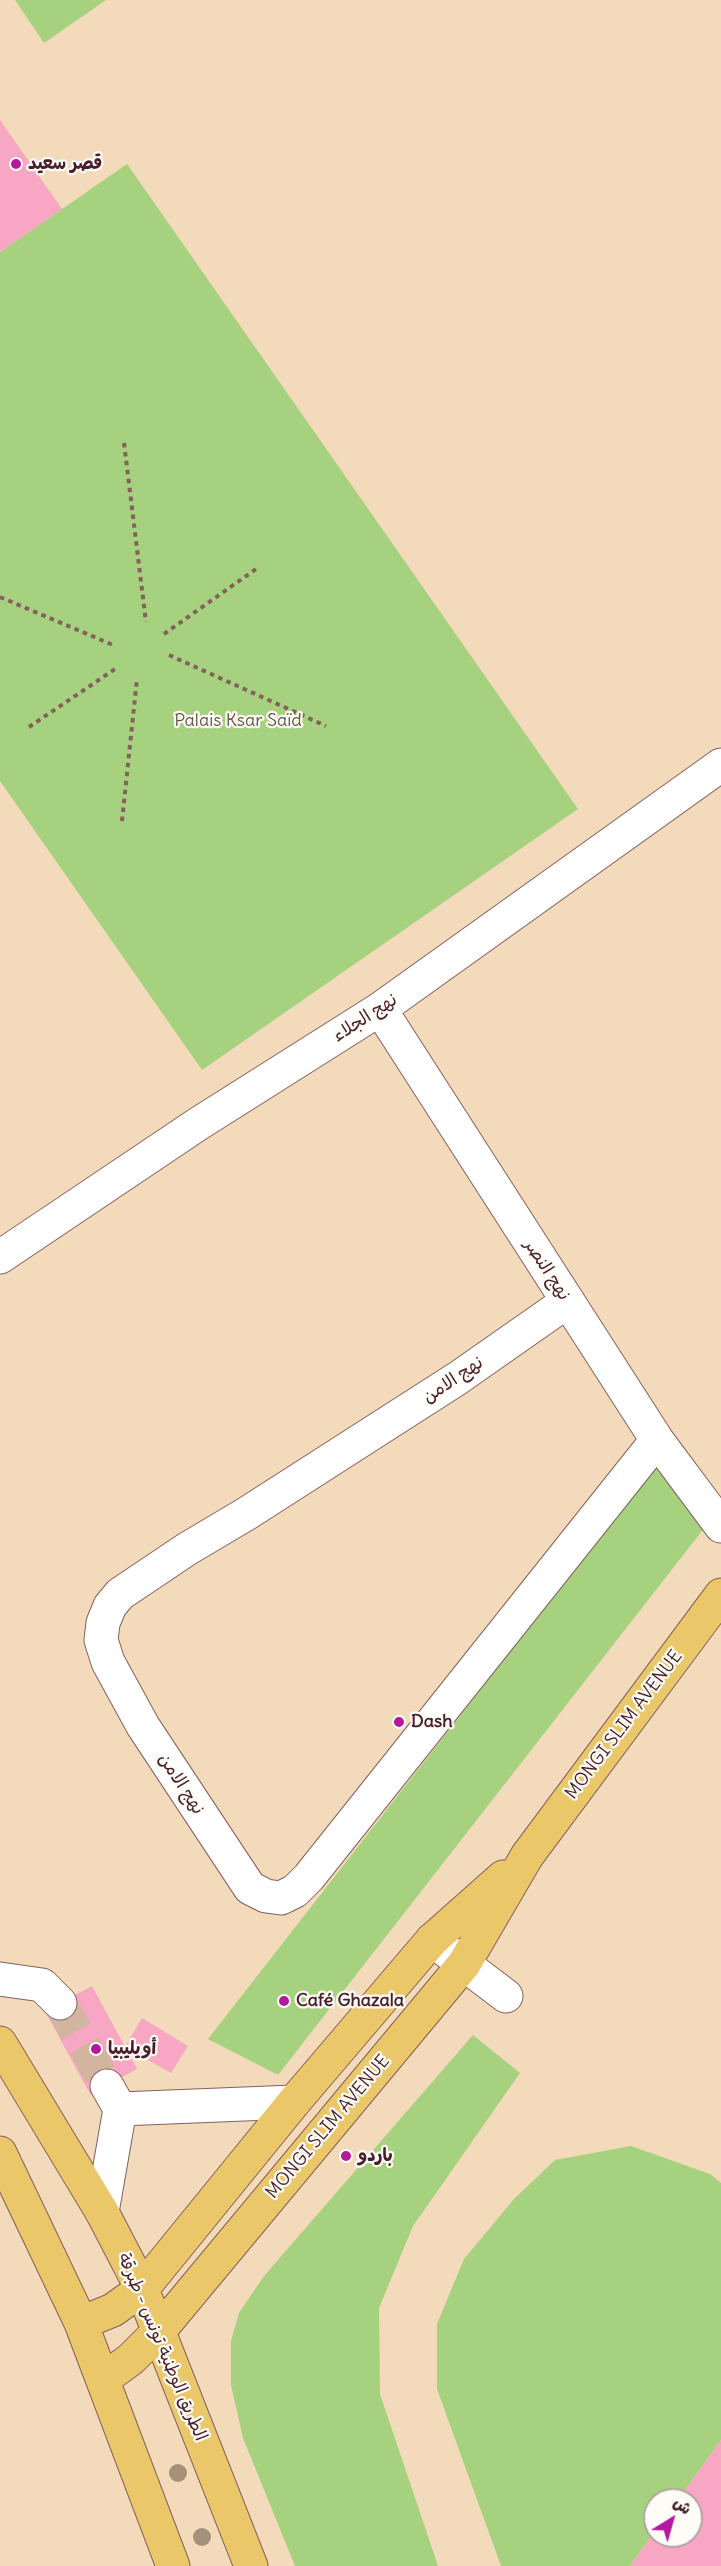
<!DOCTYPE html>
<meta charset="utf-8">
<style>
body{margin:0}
#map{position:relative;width:721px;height:2566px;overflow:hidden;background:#f3dabb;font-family:Delius,"Playpen Sans Arabic",sans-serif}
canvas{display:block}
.north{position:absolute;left:643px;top:2488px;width:60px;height:60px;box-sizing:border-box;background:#fdfcf7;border:2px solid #b5a4a5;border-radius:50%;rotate:37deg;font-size:16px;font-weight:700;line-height:24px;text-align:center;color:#4a1f2b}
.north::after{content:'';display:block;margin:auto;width:21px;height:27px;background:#b5179e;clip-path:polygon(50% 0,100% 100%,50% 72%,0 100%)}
</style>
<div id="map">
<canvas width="721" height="2566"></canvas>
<div class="north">ش</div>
</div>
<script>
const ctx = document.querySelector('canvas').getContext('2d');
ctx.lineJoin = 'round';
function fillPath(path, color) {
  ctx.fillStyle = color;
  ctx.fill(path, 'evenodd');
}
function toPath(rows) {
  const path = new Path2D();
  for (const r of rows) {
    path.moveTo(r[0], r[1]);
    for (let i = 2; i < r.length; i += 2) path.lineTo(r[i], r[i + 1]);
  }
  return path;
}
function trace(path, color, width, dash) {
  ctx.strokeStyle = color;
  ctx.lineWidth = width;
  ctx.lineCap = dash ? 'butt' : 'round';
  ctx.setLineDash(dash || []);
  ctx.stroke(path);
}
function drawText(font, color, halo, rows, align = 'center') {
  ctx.font = font + ' Delius,"Playpen Sans Arabic",sans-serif';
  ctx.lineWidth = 4.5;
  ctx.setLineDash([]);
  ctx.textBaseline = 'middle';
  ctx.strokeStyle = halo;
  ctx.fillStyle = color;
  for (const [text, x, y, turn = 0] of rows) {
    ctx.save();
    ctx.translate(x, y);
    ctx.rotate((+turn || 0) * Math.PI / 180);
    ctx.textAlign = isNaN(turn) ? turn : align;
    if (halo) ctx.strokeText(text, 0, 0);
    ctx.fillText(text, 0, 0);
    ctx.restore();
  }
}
fillPath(toPath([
 [15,0,106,0,44,43],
 [127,164,578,809,202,1070,0,781,0,252],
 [661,1458,712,1518,278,2075,208,2039],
 [473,2035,520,2073,413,2226,379,2308,380,2394,438,2566,295,2566,243,2438,231,2385,231,2341,239,2313,264,2276],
 [631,2146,710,2174,721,2183,721,2440,678,2500,655,2500,655,2531,630,2566,501,2566,437,2389,437,2324,464,2259,514,2199,555,2160]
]), '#a6d17e');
fillPath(toPath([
 [0,120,62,209,0,252],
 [92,1986,137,2069,90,2094,45,2011],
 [142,2018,188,2046,171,2073,125,2047],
 [721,2440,721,2566,630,2566,655,2531,655,2536,691,2536,691,2500,678,2500]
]), '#f7a7c3');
trace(toPath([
 [60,2003,107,2086]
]), '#d1b59e', 33, [33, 16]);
const minor = toPath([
 [380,1009,657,1440,721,1526],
 [0,1257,198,1124,380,1009,721,765],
 [568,1301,458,1378,246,1514,187,1549,120,1594,110,1606,103,1623,101,1640,108,1662,143,1726,250,1888,266,1896,281,1898,295,1891,309,1877,657,1440],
 [432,1940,506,1996],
 [0,1979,42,1985,60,2003],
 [107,2086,120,2109,294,2102],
 [102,2212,120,2109]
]);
const major = toPath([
 [0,2043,102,2212,142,2289,251,2566],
 [0,2153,81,2323,173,2566],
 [81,2323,113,2310,142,2289,294,2102,432,1940,503,1877],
 [102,2376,116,2370,131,2359,159,2331,464,1964,527,1856,721,1595]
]);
trace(minor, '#85605d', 35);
trace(major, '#85605d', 35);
trace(toPath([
 [124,443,146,622],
 [0,597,113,645],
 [164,634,256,569],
 [169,655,326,726],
 [29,727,118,667],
 [122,821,137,679]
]), '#85605d', 4, [4.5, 4.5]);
trace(minor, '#fff', 33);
trace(major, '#eac769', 33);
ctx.fillStyle = '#a5907a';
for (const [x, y] of [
 [178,2473],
 [202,2537]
]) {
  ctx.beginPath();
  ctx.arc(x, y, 9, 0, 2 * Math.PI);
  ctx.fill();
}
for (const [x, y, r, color] of [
 [16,164,6,"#b5179e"],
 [399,1722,6,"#b5179e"],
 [284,2001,6,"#b5179e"],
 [96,2049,6,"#b5179e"],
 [346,2156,6,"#b5179e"]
]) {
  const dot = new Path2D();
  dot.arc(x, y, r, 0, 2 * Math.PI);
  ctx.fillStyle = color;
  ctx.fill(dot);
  trace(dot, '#fdfcf7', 2);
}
drawText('bold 18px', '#4a1f2b', '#fdfcf7', [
 ["قصر سعيد",28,164],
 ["Dash",411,1722],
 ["Café Ghazala",296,2001],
 ["أويليبيا",108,2049],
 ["باردو",358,2156]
], 'left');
drawText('18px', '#665444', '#fdfcf7', [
 ["Palais Ksar Saïd",238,721]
]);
drawText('18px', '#4a1f2b', '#fdfcf7', [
 ["نهج الجلاء",365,1018,-33],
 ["نهج النصر",547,1270,57],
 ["نهج الامن",453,1380,-34],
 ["MONGI SLIM AVENUE",624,1725,-53],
 ["نهج الامن",181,1784,57],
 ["MONGI SLIM AVENUE",328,2127,-50],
 ["الطريق الوطنية تونس - طبرقة",162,2347,67]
]);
</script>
